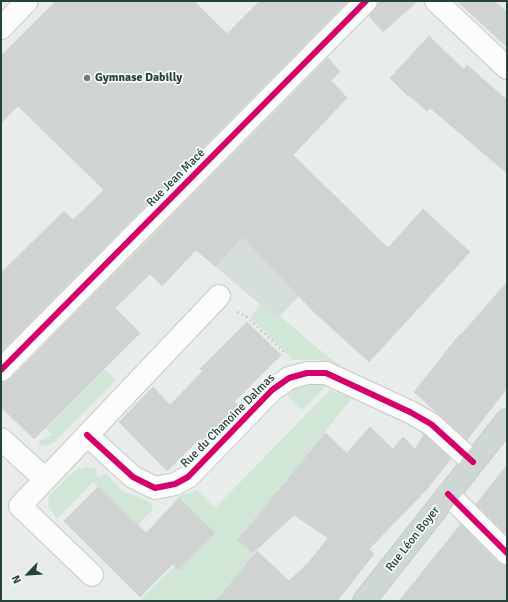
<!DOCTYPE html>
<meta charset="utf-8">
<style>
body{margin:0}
#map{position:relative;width:508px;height:602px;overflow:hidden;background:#e8edeb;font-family:Signika,sans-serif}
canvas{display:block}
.frame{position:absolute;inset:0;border:2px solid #244239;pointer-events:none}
.north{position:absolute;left:8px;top:554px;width:40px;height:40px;-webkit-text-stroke:3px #f7fbf9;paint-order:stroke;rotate:245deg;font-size:11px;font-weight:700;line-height:16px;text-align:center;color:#244239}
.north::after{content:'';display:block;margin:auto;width:14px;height:18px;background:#244239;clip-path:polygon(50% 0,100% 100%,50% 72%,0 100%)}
</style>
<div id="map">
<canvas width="508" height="602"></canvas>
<div class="frame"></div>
<div class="north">N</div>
</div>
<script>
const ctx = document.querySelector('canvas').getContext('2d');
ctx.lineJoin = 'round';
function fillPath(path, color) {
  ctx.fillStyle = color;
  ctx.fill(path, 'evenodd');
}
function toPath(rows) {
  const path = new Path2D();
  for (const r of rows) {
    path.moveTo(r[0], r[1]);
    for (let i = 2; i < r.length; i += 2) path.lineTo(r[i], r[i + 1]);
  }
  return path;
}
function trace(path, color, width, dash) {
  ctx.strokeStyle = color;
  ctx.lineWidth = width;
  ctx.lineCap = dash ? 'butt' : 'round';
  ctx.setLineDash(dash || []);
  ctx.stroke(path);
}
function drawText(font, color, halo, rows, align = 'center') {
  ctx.font = font + ' Signika,sans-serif';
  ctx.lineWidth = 3.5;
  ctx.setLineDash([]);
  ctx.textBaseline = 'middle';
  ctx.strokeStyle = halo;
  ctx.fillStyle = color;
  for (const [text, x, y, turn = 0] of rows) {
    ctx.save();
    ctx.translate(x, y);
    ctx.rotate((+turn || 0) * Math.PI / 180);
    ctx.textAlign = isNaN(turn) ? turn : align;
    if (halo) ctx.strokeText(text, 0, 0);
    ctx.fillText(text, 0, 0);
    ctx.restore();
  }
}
fillPath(toPath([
 [296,159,366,227,277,319,209,261,191,242]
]), '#d6deda');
fillPath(toPath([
 [261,305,277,319,280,316,310,342,344,369,319,360,293,360,250,317],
 [104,369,116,380,54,442,48,445,41,446,38,442,52,435,46,428],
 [316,380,327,385,302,410,287,395,295,388],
 [330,390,352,398,238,540,254,554,216,601,139,601,175,566,179,570,215,533,177,497,197,490,215,508],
 [87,467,96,468,97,478,106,474,123,491,150,502,152,504,152,510,138,525,93,482,57,519,49,507,48,497,71,474,78,469]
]), '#d1e6d7');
const building = toPath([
 [56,1,194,1,227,34,260,1,348,1,1,352,1,273,64,211,73,220,104,190,18,106,1,123,1,56,56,1],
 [380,1,418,1,383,32,369,16,375,9,380,1],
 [457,1,494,1,507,12,507,47,457,1],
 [429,36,464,70,467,65,507,100,507,173,430,108,427,111,409,95,408,96,390,78,429,36],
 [328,58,340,72,331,80,347,98,293,155,388,248,423,209,470,252,369,362,314,312,243,237,215,266,196,250,162,286,150,274,115,308,140,333,34,439,1,407,1,382,5,382,10,379,328,58],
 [507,282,507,388,467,440,414,392,460,334,461,335,507,282],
 [247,322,281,355,234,402,238,405,203,441,200,438,167,471,119,422,153,387,170,405,203,371,200,369,247,322],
 [370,427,393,449,403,437,415,449,424,434,451,459,429,486,430,486,369,549,374,554,337,601,216,601,257,551,289,581,309,562,328,538,294,515,253,553,238,540,325,433,347,453,370,427],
 [507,465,507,535,476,504,507,465],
 [98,487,146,533,179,498,215,533,179,570,173,564,140,597,64,521,98,487],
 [461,524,498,562,503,565,507,565,507,601,399,601,461,524]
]);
fillPath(building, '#cfd4d2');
trace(building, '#d1d6d4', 1);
const street = toPath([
 [436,1,507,68],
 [1,28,27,1],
 [1,370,366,1],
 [87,435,133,477,155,488,175,484,188,477,272,390,289,378,307,373,326,373,410,412,431,424,473,462],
 [1,439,45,479],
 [448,494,507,553],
 [92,575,20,506,219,296]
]);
const primary = toPath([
 [364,601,507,420]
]);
trace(street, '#c5cac8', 24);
trace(primary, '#c3ccc9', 24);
trace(toPath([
 [237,312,246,316,285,353]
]), '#c6cfcc', 2.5, [2, 3]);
trace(street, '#fcfcfc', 22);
trace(primary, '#cfd7d5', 22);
trace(toPath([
 [1,370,366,1],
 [87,435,133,477,155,488,175,484,188,477,272,390,289,378,307,373,326,373,410,412,431,424,473,462],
 [448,494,507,553]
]), '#d6006c', 6);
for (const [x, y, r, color] of [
 [87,78,4,"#697e77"]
]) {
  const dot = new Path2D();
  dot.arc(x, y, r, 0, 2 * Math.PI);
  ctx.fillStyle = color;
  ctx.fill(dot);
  trace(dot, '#f7fbf9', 1.5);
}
drawText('bold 12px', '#244239', '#f7fbf9', [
 ["Gymnase Dabilly",95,78]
], 'left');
drawText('12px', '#244239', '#f7fbf9', [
 ["Rue Jean Macé",176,178,-45],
 ["Rue du Chanoine Dalmas",228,421,-45],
 ["Rue Léon Boyer",413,539,-52]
]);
</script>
